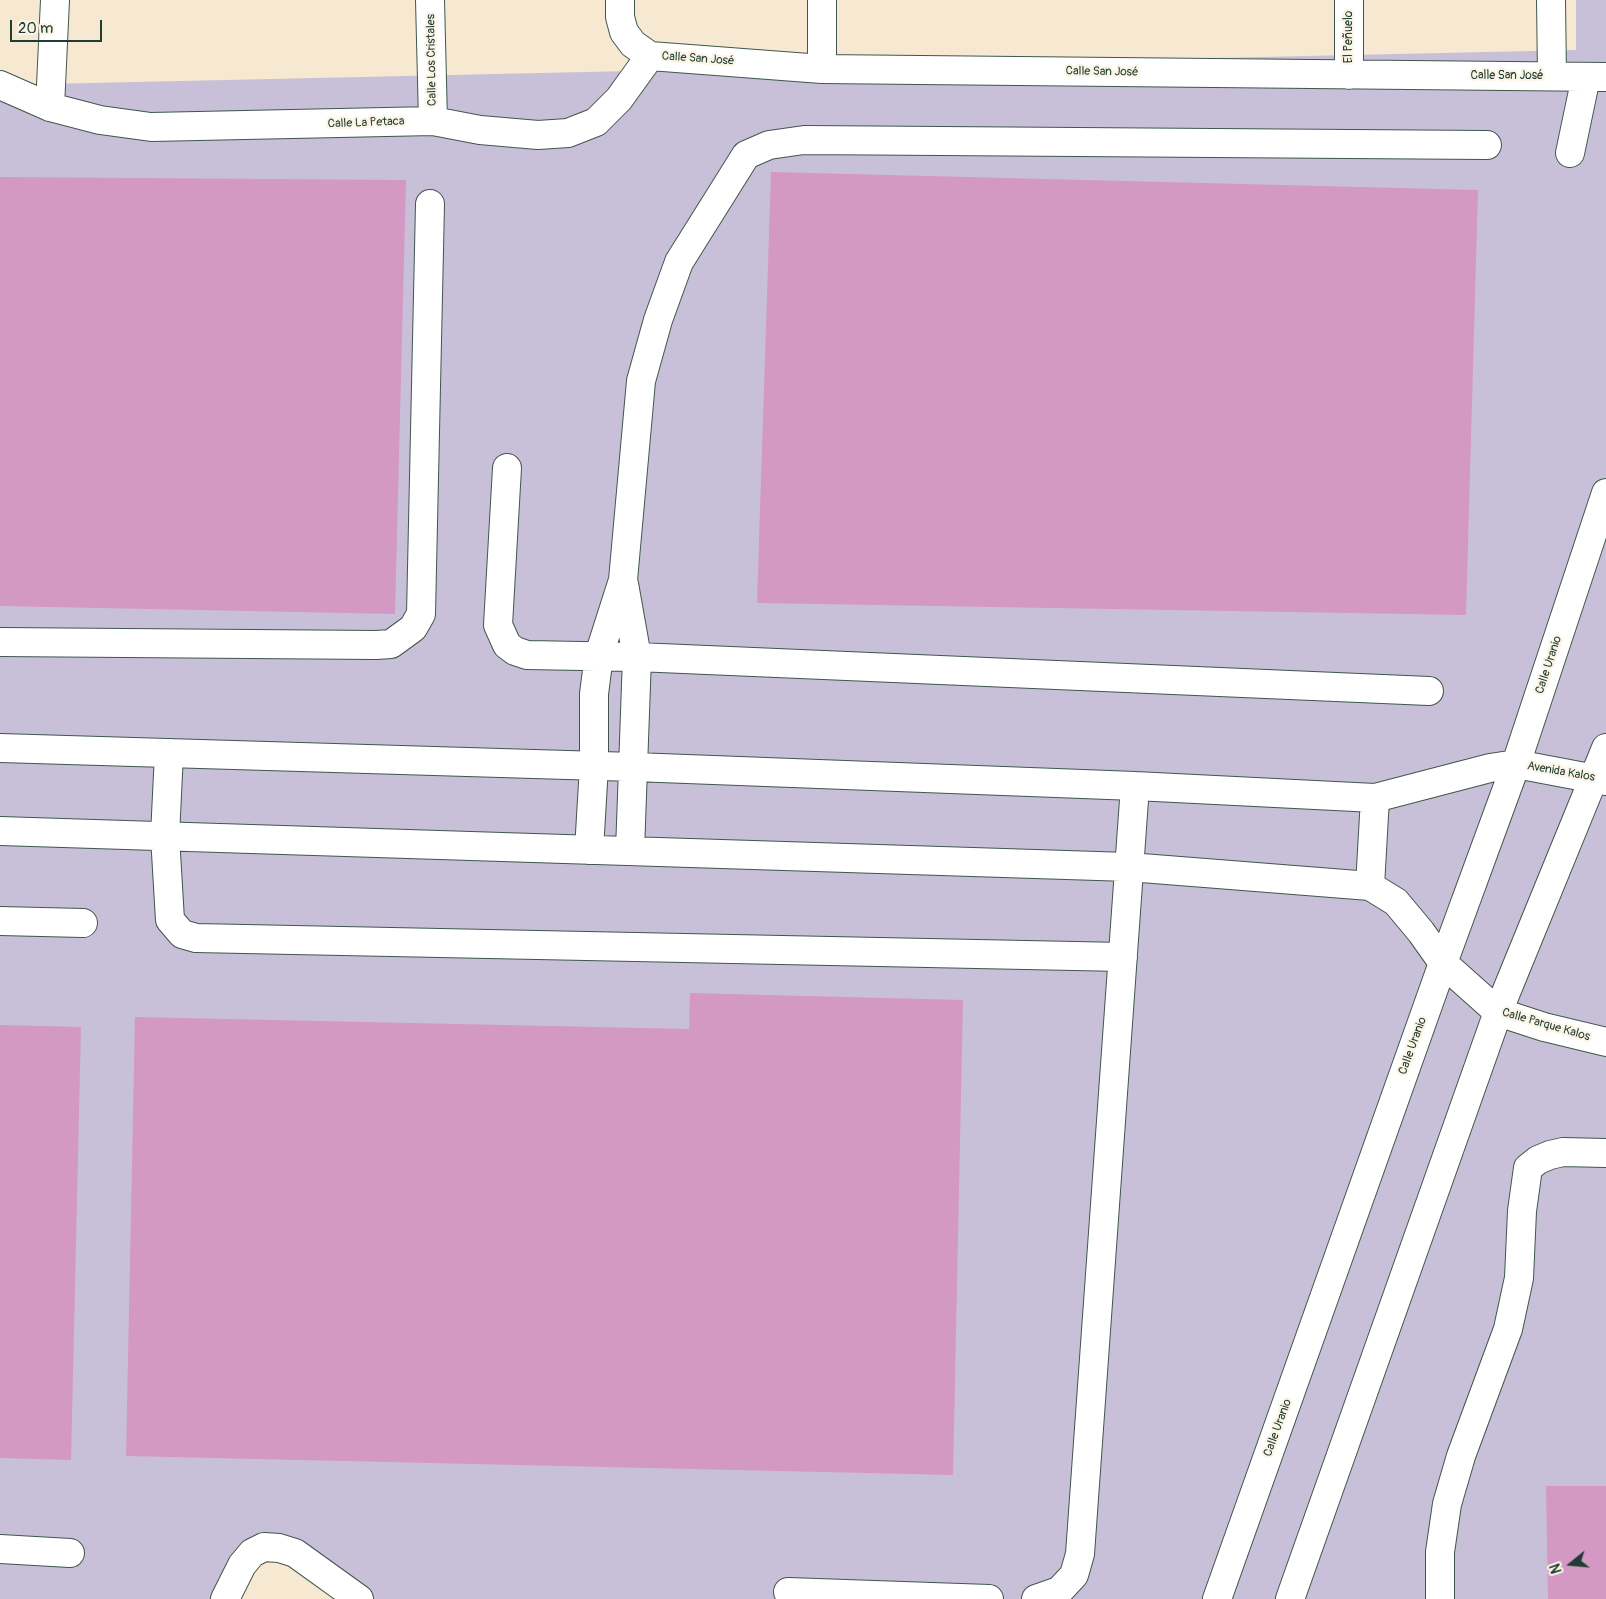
<!DOCTYPE html>
<meta charset="utf-8">
<style>
body{margin:0}
#map{position:relative;width:1606px;height:1599px;overflow:hidden;background:#f7e9d1;font-family:Pangolin,sans-serif}
canvas{display:block}
.north{position:absolute;left:1546px;top:1539px;width:50px;height:50px;-webkit-text-stroke:4px #fcf5e5;paint-order:stroke;rotate:253deg;font-size:14px;font-weight:700;line-height:20px;text-align:center;color:#1f3d34}
.north::after{content:'';display:block;margin:auto;width:18px;height:22px;background:#1f3d34;clip-path:polygon(50% 0,100% 100%,50% 72%,0 100%)}
.scale{position:absolute;left:10px;top:20px;width:92px;height:22px;box-sizing:border-box;border:2px solid #1f3d34;border-top:0;padding-left:6px;font-size:15px;line-height:18px;white-space:nowrap;color:#1f3d34;-webkit-text-stroke:4px #fcf5e5;paint-order:stroke}
</style>
<div id="map">
<canvas width="1606" height="1599"></canvas>
<div class="north">N</div>
<div class="scale">20 m</div>
</div>
<script>
const ctx = document.querySelector('canvas').getContext('2d');
ctx.lineJoin = 'round';
function fillPath(path, color) {
  ctx.fillStyle = color;
  ctx.fill(path, 'evenodd');
}
function toPath(rows) {
  const path = new Path2D();
  for (const r of rows) {
    path.moveTo(r[0], r[1]);
    for (let i = 2; i < r.length; i += 2) path.lineTo(r[i], r[i + 1]);
  }
  return path;
}
function trace(path, color, width, dash) {
  ctx.strokeStyle = color;
  ctx.lineWidth = width;
  ctx.lineCap = dash ? 'butt' : 'round';
  ctx.setLineDash(dash || []);
  ctx.stroke(path);
}
function drawText(font, color, halo, rows, align = 'center') {
  ctx.font = font + ' Pangolin,sans-serif';
  ctx.lineWidth = 4.5;
  ctx.setLineDash([]);
  ctx.textBaseline = 'middle';
  ctx.strokeStyle = halo;
  ctx.fillStyle = color;
  for (const [text, x, y, turn = 0] of rows) {
    ctx.save();
    ctx.translate(x, y);
    ctx.rotate((+turn || 0) * Math.PI / 180);
    ctx.textAlign = isNaN(turn) ? turn : align;
    if (halo) ctx.strokeText(text, 0, 0);
    ctx.fillText(text, 0, 0);
    ctx.restore();
  }
}
fillPath(toPath([
 [1576,0,1606,0,1606,1599,374,1599,254,1551,219,1599,0,1599,0,85,1576,50]
]), '#c8c0d8');
fillPath(toPath([
 [771,172,1478,190,1466,615,757,603],
 [0,177,406,180,395,614,0,606],
 [690,993,963,1000,953,1475,126,1456,135,1017,689,1029],
 [0,1025,81,1027,71,1460,0,1458],
 [1546,1486,1606,1486,1606,1599,1548,1599]
]), '#d498c5');
const minor = toPath([
 [430,0,433,121],
 [620,0,620,17,624,32,633,44,650,56,822,69,1606,77],
 [822,0,822,69],
 [1349,0,1349,75],
 [1551,0,1552,76],
 [0,85,50,107,100,120,151,127,433,121,480,130,538,135,568,133,596,122,619,99,650,56],
 [50,107,55,0],
 [1570,153,1586,77],
 [507,468,498,625,507,645,515,651,527,655,637,657,1429,691],
 [624,584,637,657,630,851],
 [0,642,376,645,391,644,413,628,421,614,430,204],
 [0,748,634,767,1135,786,1375,798,1490,768,1516,764,1606,781],
 [169,753,165,836,170,920,182,934,196,938,1123,957],
 [0,831,1129,867,1370,886,1396,902,1421,932,1443,963,1498,1012,1544,1027,1606,1042],
 [589,850,594,766,594,694,599,655,623,580,641,381,658,320,679,262,746,155,769,145,804,140,1487,145],
 [1370,886,1375,798],
 [0,921,83,923],
 [0,1549,70,1553],
 [788,1592,989,1599],
 [225,1599,242,1565,252,1553,264,1547,279,1548,295,1553,359,1599],
 [1036,1599,1059,1591,1074,1575,1080,1554,1135,786],
 [1217,1599,1443,963,1516,764,1606,493],
 [1290,1599,1498,1012,1606,748],
 [1440,1599,1440,1552,1447,1504,1461,1456,1508,1329,1519,1278,1522,1211,1528,1168,1538,1160,1550,1155,1563,1152,1606,1153]
]);
trace(minor, '#3f574c', 30);
trace(minor, '#fff', 28);
drawText('12px', '#1f3d34', '#fcf5e5', [
 ["El Peñuelo",1349,37,-90],
 ["Calle San José",698,59,4],
 ["Calle Los Cristales",432,60,-91],
 ["Calle San José",1102,72,1],
 ["Calle San José",1507,76],
 ["Calle La Petaca",366,123,-2],
 ["Calle Uranio",1549,665,-72],
 ["Avenida Kalos",1561,772,10],
 ["Calle Parque Kalos",1546,1025,16],
 ["Calle Uranio",1413,1046,-70],
 ["Calle Uranio",1278,1428,-70]
]);
</script>
